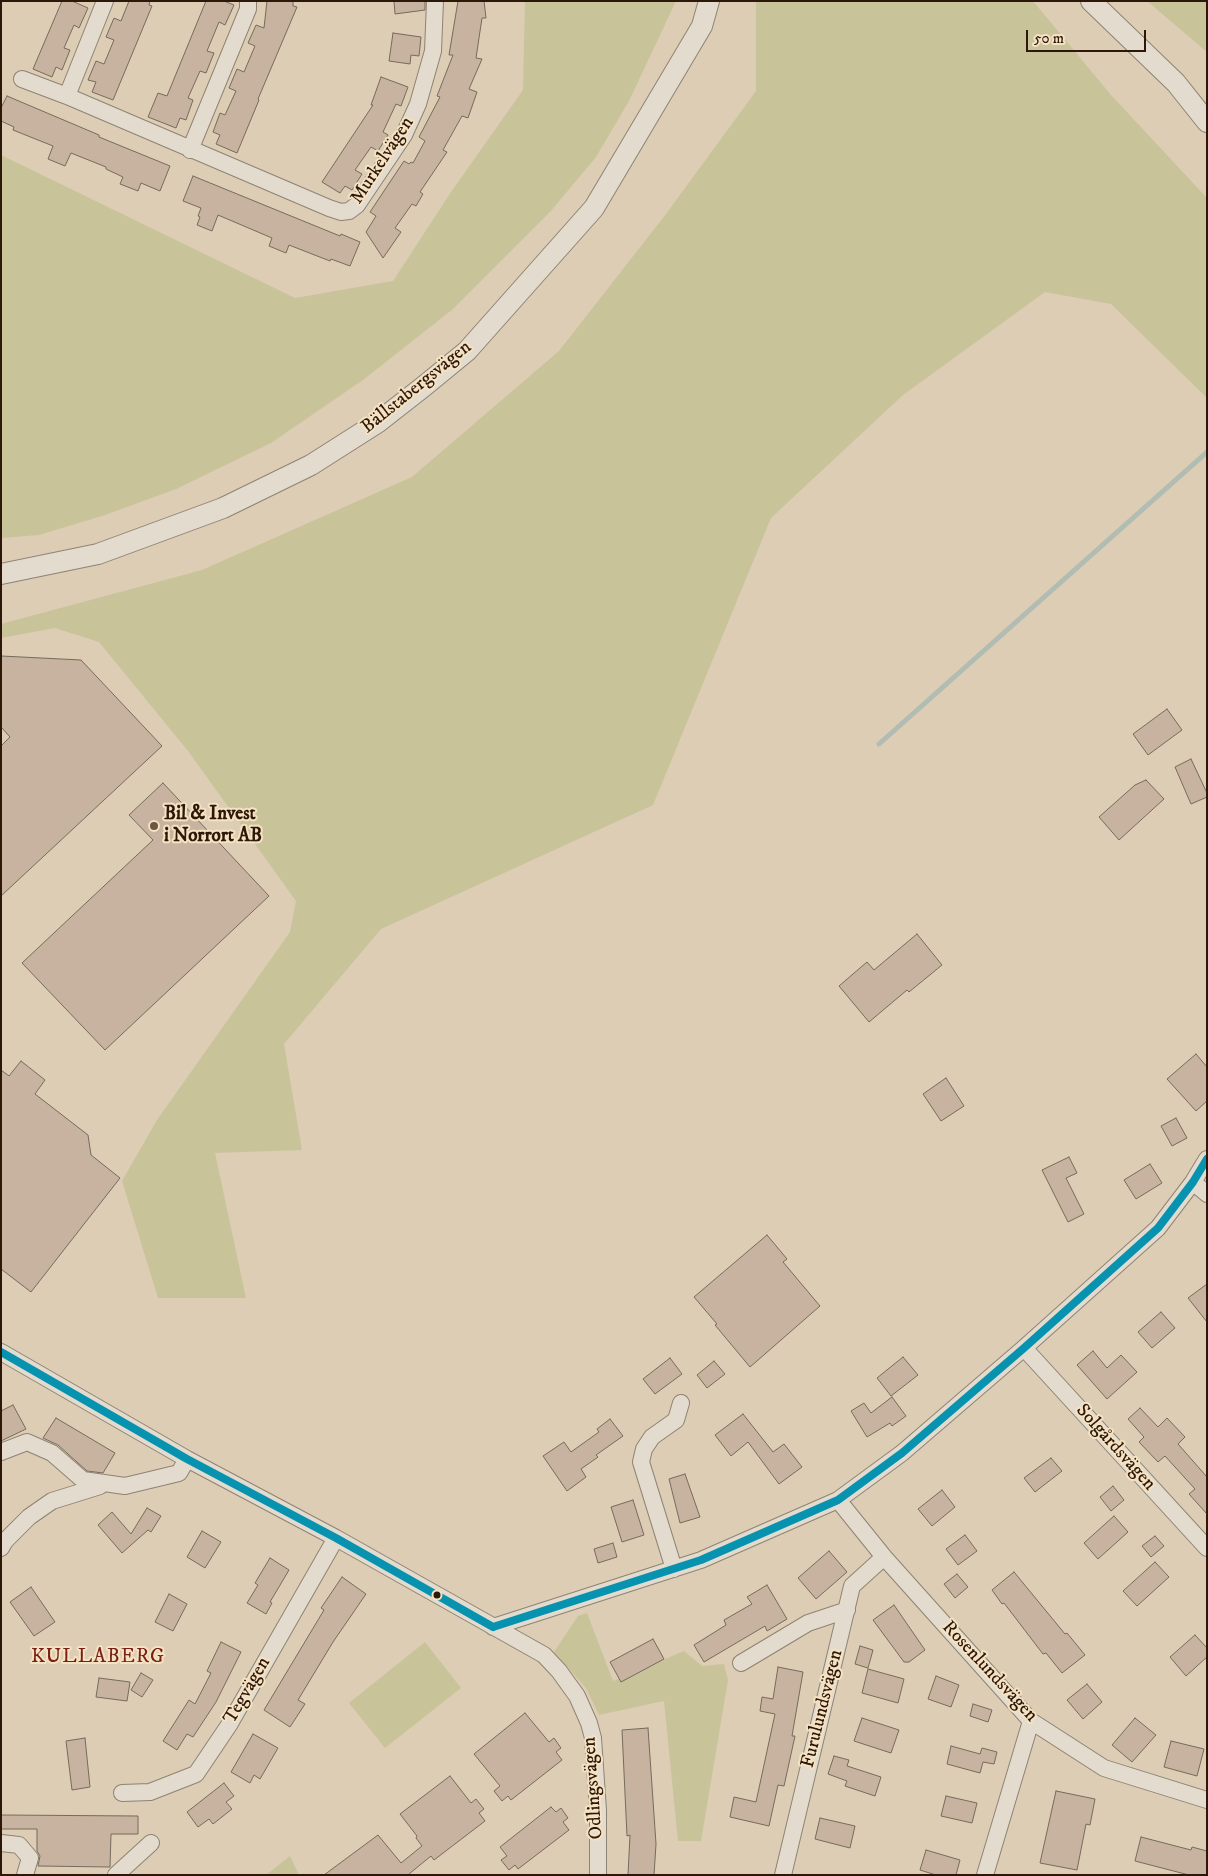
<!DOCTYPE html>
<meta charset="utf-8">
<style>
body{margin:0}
#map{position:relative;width:1208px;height:1876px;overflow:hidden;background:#dccdb4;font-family:"IM FELL DW Pica",serif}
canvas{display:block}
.frame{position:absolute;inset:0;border:2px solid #2d1709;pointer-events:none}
.scale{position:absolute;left:1026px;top:30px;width:120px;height:22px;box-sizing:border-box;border:2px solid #2d1709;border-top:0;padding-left:6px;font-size:15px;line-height:18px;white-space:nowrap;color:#2d1709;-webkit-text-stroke:4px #f4e2c3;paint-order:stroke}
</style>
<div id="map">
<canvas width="1208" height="1876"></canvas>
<div class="frame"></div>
<div class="scale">50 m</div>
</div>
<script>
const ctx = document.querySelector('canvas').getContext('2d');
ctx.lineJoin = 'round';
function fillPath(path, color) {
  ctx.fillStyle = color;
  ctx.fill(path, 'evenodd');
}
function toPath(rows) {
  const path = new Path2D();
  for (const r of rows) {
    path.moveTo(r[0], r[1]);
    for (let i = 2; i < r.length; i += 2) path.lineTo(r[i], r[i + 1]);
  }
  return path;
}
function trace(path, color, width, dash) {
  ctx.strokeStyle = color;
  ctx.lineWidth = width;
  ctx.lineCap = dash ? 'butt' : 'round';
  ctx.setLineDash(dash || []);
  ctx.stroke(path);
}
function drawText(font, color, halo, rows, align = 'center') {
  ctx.font = font + ' "IM FELL DW Pica",serif';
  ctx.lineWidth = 4;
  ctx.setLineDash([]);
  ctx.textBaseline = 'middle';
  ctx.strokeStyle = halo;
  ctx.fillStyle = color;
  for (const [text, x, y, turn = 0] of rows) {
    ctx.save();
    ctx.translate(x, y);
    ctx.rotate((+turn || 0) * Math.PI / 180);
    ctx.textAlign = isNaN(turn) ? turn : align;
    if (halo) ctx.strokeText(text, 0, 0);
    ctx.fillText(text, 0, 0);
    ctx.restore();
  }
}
fillPath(toPath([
 [525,1,676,1,629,101,596,157,550,212,453,309,363,380,271,443,176,489,105,515,39,535,1,538,1,155,295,298,393,281,451,192,523,90],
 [756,1,1033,1,1111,95,1207,198,1207,398,1111,304,1045,292,903,395,771,518,653,805,381,929,284,1044,302,1150,215,1153,246,1298,158,1298,122,1181,157,1120,290,932,296,901,188,751,99,642,55,628,1,638,1,624,202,570,412,477,559,351,666,214,756,91],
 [1147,1,1207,1,1207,52],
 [587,1613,613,1681,684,1651,702,1666,724,1664,728,1680,701,1841,678,1841,664,1701,599,1715,586,1688,554,1652,578,1616],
 [425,1642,461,1688,385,1748,349,1703],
 [290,1856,299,1875,266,1875]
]), '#c9c39a');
trace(toPath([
 [879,744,1207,452]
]), '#b1bcb2', 5);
const building = toPath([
 [62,1,72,1,88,8,79,28,74,25,64,48,70,50,62,70,56,67,52,77,33,69,62,1],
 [129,1,150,1,149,5,152,6,113,100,92,92,96,82,88,80,96,61,104,64,114,40,106,37,114,18,121,21,129,1],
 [206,1,224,1,234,5,225,25,219,22,207,51,214,53,206,73,200,71,188,98,193,100,186,120,180,118,176,128,148,117,158,93,167,96,206,1],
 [267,1,293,1,293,6,297,7,258,99,259,100,237,153,216,144,220,135,213,132,220,113,225,115,236,91,229,88,237,69,244,72,255,46,248,43,256,25,264,28,267,1],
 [394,1,425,1,425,10,395,14,394,1],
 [458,1,484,1,486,18,482,18,476,58,482,59,469,89,477,92,468,118,462,116,443,150,447,152,420,192,423,194,416,206,412,204,395,228,401,232,383,258,366,232,376,216,370,212,404,161,409,164,411,162,413,163,425,141,419,137,440,97,437,96,453,55,449,55,458,1],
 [393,33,421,37,419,56,411,55,410,64,389,61,393,33],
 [381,77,408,87,401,106,396,104,383,132,388,135,378,151,371,147,355,170,362,174,352,190,345,186,340,193,322,182,373,105,371,105,381,77],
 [7,96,99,135,99,137,170,166,160,191,141,183,138,191,120,184,123,177,106,169,106,167,71,153,65,166,48,159,53,146,13,130,14,127,1,121,1,108,7,96],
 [193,176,340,236,341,234,360,242,350,266,331,259,330,261,289,245,286,253,269,246,272,238,218,215,212,231,197,225,200,217,198,216,201,208,183,201,193,176],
 [1,656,81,660,162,746,1,896,1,746,10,737,1,727,1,656],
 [1167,709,1182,730,1148,755,1133,734,1167,709],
 [1191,759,1207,793,1207,797,1191,804,1175,767,1191,759],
 [1146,780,1164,799,1119,840,1099,817,1135,785,1146,780],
 [163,783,269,896,105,1050,22,963,153,840,129,815,163,783],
 [917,934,942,965,909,992,907,990,869,1022,839,986,867,962,874,970,917,934],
 [1196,1054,1207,1067,1207,1101,1196,1111,1167,1079,1196,1054],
 [21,1061,45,1080,35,1094,88,1135,91,1155,120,1178,31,1292,1,1269,1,1070,9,1076,21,1061],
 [946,1078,964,1106,941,1121,923,1094,946,1078],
 [1176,1118,1187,1138,1172,1146,1161,1126,1176,1118],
 [1069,1157,1077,1173,1066,1178,1084,1214,1068,1222,1042,1170,1069,1157],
 [1150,1164,1162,1183,1136,1199,1124,1180,1150,1164],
 [767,1235,787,1259,783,1262,820,1306,750,1367,715,1325,717,1324,694,1297,767,1235],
 [1207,1284,1207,1322,1188,1298,1207,1284],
 [1161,1312,1175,1328,1152,1348,1138,1332,1161,1312],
 [1093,1351,1107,1368,1121,1355,1137,1372,1107,1399,1077,1365,1093,1351],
 [903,1357,918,1375,891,1396,877,1378,903,1357],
 [670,1358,682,1374,655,1394,643,1379,670,1358],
 [714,1361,725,1374,707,1388,697,1375,714,1361],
 [892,1397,906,1416,892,1426,890,1423,867,1437,851,1411,864,1403,871,1413,892,1397],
 [13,1405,26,1429,1,1441,1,1411,13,1405],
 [1140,1408,1158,1427,1167,1418,1185,1437,1178,1444,1207,1477,1207,1514,1189,1494,1195,1489,1165,1456,1158,1462,1139,1442,1144,1437,1128,1419,1140,1408],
 [743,1414,773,1452,784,1444,802,1467,779,1484,748,1442,731,1456,715,1435,743,1414],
 [56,1418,115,1453,103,1473,87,1471,58,1445,43,1438,56,1418],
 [610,1419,623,1436,596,1455,598,1457,581,1469,586,1477,567,1491,543,1456,564,1442,571,1452,599,1432,597,1429,610,1419],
 [1051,1458,1062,1471,1035,1492,1024,1478,1051,1458],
 [685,1474,700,1517,680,1523,669,1479,685,1474],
 [1113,1486,1124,1500,1111,1511,1100,1497,1113,1486],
 [942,1490,955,1507,932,1526,918,1509,942,1490],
 [633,1500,644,1535,622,1542,611,1507,633,1500],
 [147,1508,161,1516,151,1532,148,1530,122,1553,98,1525,112,1512,131,1534,147,1508],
 [1114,1516,1128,1532,1098,1559,1084,1543,1114,1516],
 [202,1531,221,1542,205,1568,187,1557,202,1531],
 [965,1535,977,1551,958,1565,946,1549,965,1535],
 [1155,1536,1164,1546,1151,1557,1142,1546,1155,1536],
 [613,1543,617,1557,598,1563,594,1549,613,1543],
 [829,1551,847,1572,816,1599,798,1578,829,1551],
 [270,1558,289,1570,270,1602,272,1603,266,1614,247,1603,258,1585,255,1583,270,1558],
 [1155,1562,1169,1577,1137,1606,1123,1591,1155,1562],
 [1014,1572,1065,1634,1067,1633,1085,1655,1062,1673,1046,1653,1043,1654,1004,1603,1002,1604,992,1590,1014,1572],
 [957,1574,968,1587,955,1598,944,1584,957,1574],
 [342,1577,366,1594,333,1642,298,1700,305,1704,290,1727,264,1710,324,1610,321,1608,342,1577],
 [767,1585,787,1619,767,1631,765,1626,704,1662,694,1645,726,1625,724,1620,752,1604,747,1597,767,1585],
 [31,1587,55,1622,34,1636,10,1602,31,1587],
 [169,1594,187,1604,173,1631,155,1622,169,1594],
 [894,1605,925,1650,909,1662,904,1662,873,1620,894,1605],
 [1195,1635,1207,1648,1207,1657,1186,1676,1170,1657,1195,1635],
 [653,1639,664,1659,621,1682,610,1662,653,1639],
 [221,1642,241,1652,216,1702,193,1737,187,1734,177,1750,163,1741,189,1700,195,1704,211,1673,207,1671,221,1642],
 [860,1646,873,1650,868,1668,855,1664,860,1646],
 [778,1667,803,1672,792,1736,795,1736,784,1786,778,1785,769,1826,730,1817,734,1797,756,1802,775,1714,760,1711,762,1697,773,1699,778,1667],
 [868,1669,904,1679,898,1703,862,1693,868,1669],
 [141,1673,153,1680,142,1697,131,1690,141,1673],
 [936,1676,959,1685,951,1707,928,1699,936,1676],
 [99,1678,130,1682,127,1701,96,1697,99,1678],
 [1087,1684,1102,1702,1083,1719,1067,1700,1087,1684],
 [973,1704,992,1710,988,1722,970,1716,973,1704],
 [525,1713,549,1742,554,1738,561,1748,556,1752,562,1760,511,1800,508,1796,502,1801,494,1791,500,1786,474,1754,525,1713],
 [862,1718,899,1730,891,1753,854,1741,862,1718],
 [1135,1718,1156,1735,1132,1762,1112,1745,1135,1718],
 [648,1728,656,1844,654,1875,628,1875,630,1835,627,1836,622,1730,648,1728],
 [253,1734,278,1748,260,1779,254,1775,250,1783,231,1772,253,1734],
 [85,1738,90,1787,72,1790,66,1741,85,1738],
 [1171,1741,1204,1749,1197,1776,1164,1767,1171,1741],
 [951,1746,980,1754,982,1748,997,1752,994,1764,983,1762,980,1773,947,1764,951,1746],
 [834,1756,849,1760,847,1766,881,1777,875,1796,845,1786,847,1781,828,1774,834,1756],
 [450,1776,471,1803,476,1799,484,1809,479,1813,485,1821,434,1860,431,1856,409,1874,409,1875,324,1875,378,1835,401,1863,422,1846,416,1838,417,1836,400,1814,450,1776],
 [224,1783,234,1796,226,1802,232,1809,213,1824,209,1819,198,1827,187,1812,224,1783],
 [1056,1791,1095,1799,1090,1825,1086,1824,1077,1870,1040,1863,1056,1791],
 [946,1796,977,1803,972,1823,941,1816,946,1796],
 [551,1807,556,1812,561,1808,568,1818,563,1822,569,1830,518,1869,515,1865,509,1870,501,1860,507,1856,500,1847,551,1807],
 [1,1815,138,1816,138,1834,111,1834,110,1867,38,1866,40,1856,37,1851,37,1829,1,1829,1,1815],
 [820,1818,855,1826,850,1848,815,1839,820,1818],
 [1141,1837,1191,1850,1192,1847,1207,1851,1207,1875,1189,1875,1135,1861,1141,1837],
 [926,1850,960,1860,956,1875,936,1875,920,1870,926,1850]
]);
fillPath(building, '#c7b39f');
trace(building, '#756b5d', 1);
const minor = toPath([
 [22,79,67,96,105,1],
 [67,96,329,208,341,212,349,211,357,205,404,135,418,104,433,51,435,1],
 [190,150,248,9,248,1],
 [1193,1182,1207,1194],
 [1024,1348,1207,1548],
 [1,1352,187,1459,336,1538,544,1655,559,1671,577,1696,589,1723,593,1738,598,1810,598,1875],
 [1,1452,27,1442,52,1453,83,1480,125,1486,179,1473,187,1459],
 [838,1500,884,1557,1031,1721,1104,1768,1207,1800],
 [1,1548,5,1541,29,1517,52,1501,100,1486],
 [674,1569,641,1462,644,1449,652,1437,676,1420,681,1403],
 [493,1627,701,1560,838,1500,902,1453,1024,1348,1158,1228,1193,1182,1207,1159],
 [741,1663,808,1623,847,1610],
 [122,1793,150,1792,196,1774,229,1725,336,1538],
 [1,1843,19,1845,30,1858,25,1875],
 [116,1875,151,1843],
 [783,1875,852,1586,884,1557],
 [985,1875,1031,1721]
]);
const tertiary = toPath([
 [1091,1,1176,83,1207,122],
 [1,574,98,554,223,508,311,465,377,423,423,387,467,351,594,208,702,26,709,1]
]);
trace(minor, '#8e8373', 18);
trace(tertiary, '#8e8373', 22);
trace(minor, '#e3dbce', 16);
trace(tertiary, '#e3dbce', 20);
trace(toPath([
 [1,1352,187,1459,336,1538,493,1627],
 [493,1627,701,1560,838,1500,902,1453,1024,1348,1158,1228,1193,1182,1207,1159]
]), '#0793b0', 8);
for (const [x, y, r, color] of [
 [154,826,5,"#6a5745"],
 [437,1595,4.5,"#2d1709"]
]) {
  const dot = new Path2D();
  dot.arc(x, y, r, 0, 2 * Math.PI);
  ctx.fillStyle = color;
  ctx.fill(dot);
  trace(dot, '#f4e2c3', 2);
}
drawText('19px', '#2d1709', '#f4e2c3', [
 ["Murkelvägen",383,161,-57],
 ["Bällstabergsvägen",417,388,-39],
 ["Solgårdsvägen",1115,1448,48],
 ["Rosenlundsvägen",989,1672,47],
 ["Tegvägen",248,1691,-60],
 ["Furulundsvägen",823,1709,-76],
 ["Odlingsvägen",594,1788,-94]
]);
drawText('bold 19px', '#2d1709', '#f4e2c3', [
 ["Bil & Invest",164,815],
 ["i Norrort AB",164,837]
], 'left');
ctx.letterSpacing = '1px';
drawText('20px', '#7a1f14', '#f4e2c3', [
 ["KULLABERG",98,1658]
]);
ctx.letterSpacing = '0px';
</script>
